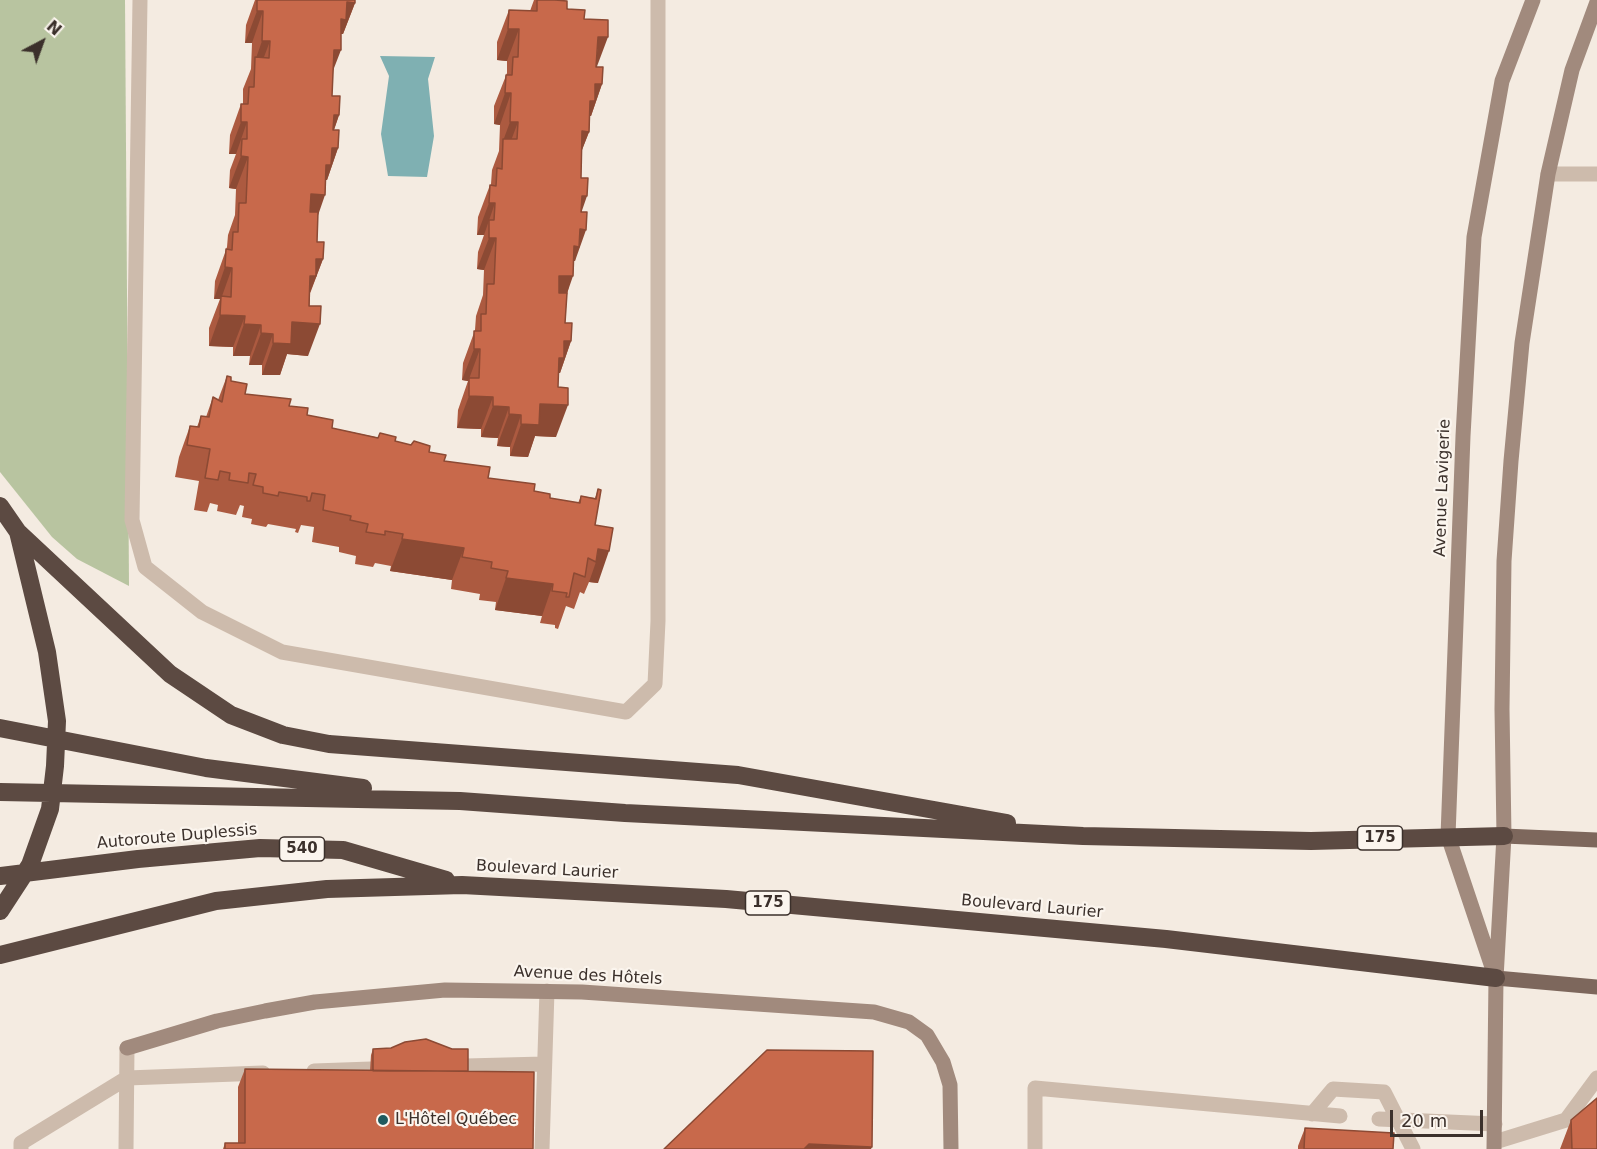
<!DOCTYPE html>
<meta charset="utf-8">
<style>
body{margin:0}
#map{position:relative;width:1597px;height:1149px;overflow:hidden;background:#f4ebe1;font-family:"DejaVu Sans",sans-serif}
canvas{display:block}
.north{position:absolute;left:12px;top:12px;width:60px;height:60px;-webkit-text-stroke:4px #fbf5ee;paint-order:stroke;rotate:41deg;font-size:16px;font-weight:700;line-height:24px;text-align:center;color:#3b302b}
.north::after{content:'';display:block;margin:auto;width:21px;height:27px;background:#3b302b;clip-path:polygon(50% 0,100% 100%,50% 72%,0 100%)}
.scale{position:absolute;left:1390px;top:1110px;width:93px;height:27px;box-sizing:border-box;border:3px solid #3b302b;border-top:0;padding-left:8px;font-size:18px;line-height:21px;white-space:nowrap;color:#3b302b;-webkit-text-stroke:4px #fbf5ee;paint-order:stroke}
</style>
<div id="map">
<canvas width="1597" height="1149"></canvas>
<div class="north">N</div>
<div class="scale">20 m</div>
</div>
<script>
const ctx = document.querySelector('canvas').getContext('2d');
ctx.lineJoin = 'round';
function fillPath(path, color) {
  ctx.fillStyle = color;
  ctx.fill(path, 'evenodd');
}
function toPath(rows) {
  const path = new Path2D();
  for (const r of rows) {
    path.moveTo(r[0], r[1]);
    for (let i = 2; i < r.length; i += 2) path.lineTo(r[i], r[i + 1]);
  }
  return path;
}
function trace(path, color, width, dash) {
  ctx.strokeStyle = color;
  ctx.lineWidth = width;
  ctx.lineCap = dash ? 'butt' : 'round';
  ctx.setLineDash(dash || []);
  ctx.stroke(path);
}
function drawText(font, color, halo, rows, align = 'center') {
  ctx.font = font + ' "DejaVu Sans",sans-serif';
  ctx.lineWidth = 4.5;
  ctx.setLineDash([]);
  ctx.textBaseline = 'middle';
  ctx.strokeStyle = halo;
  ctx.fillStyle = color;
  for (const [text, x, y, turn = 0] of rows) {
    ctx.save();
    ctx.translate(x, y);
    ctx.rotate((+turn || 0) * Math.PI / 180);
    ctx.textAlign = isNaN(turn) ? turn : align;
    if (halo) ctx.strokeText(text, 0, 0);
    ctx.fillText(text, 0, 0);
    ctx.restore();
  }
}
fillPath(toPath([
 [0,0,125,0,129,586,77,559,52,537,0,472]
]), '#b8c4a0');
fillPath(toPath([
 [380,56,435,57,428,79,434,136,427,177,388,176,381,134,389,76]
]), '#7fb0b2');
trace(toPath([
 [140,0,132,520,145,567,202,612,282,652,626,712,655,684,658,621,658,0],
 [1548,174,1597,174],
 [466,1066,544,1064],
 [314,1071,371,1069],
 [1312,1114,1333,1089,1384,1092,1413,1149],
 [1379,1119,1495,1124],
 [1495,1142,1566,1120,1597,1078],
 [21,1149,21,1143,127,1078,263,1073],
 [126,1149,127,1048],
 [542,1149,547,991],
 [1035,1149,1035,1088,1340,1116]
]), '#cdbbac', 15);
trace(toPath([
 [1493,970,1448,836,1463,436,1474,237,1502,81,1533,0],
 [127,1048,217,1021,265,1011,315,1002,445,990,582,992,874,1012,909,1022,927,1035,943,1062,950,1085,951,1149],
 [1494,1149,1496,978,1504,836,1502,709,1504,561,1511,461,1522,343,1548,174,1572,70,1597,2]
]), '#a18a7d', 15);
trace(toPath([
 [1504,836,1597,840],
 [1496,978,1597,987]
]), '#7d675c', 15);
trace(toPath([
 [0,506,18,532,170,674,231,715,283,735,329,744,738,775,1007,823],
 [0,728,206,768,363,788],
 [0,792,460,801,625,813,1083,836,1311,841,1504,836],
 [0,876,138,859,260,848,343,850,446,880],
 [0,911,30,865,50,809,55,766,57,721,47,652,18,532],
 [0,955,216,901,327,889,462,885,726,899,1166,939,1496,978]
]), '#5c4a42', 18);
fillPath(toPath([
 [255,0,355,0,355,3,343,34,341,34,333,70,332,96,339,115,334,130,338,148,327,180,326,180,318,214,317,242,323,259,311,291,310,293,308,356,287,354,280,375,262,375,262,365,249,365,250,356,233,356,233,347,209,346,209,328,220,299,214,299,215,281,227,247,228,235,235,215,236,189,229,188,230,170,236,154,229,154,230,135,241,104,243,104,243,89,251,69,252,43,245,43,246,25],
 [534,0,555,0,584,19,602,84,591,116,590,116,589,132,581,152,581,178,582,212,575,261,574,261,567,295,565,323,571,341,560,373,558,373,556,437,535,436,528,457,510,456,510,447,497,446,498,438,481,437,481,429,457,428,458,410,468,381,462,380,463,363,475,330,476,316,483,295,484,270,477,269,478,252,484,235,477,235,478,217,490,185,491,185,491,184,492,170,499,151,500,125,494,124,494,106,507,73,507,61,497,60,497,42,509,10,530,11],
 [227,376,231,381,245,394,289,406,332,428,395,441,429,452,444,461,488,478,534,491,550,498,578,503,581,496,595,498,598,489,595,525,598,583,589,582,584,594,580,592,574,609,566,606,558,629,555,628,555,625,540,623,542,616,495,610,496,602,479,600,480,594,451,589,452,580,390,571,391,566,375,563,373,567,355,564,356,556,339,552,339,547,312,542,314,527,301,525,298,533,295,532,296,529,268,524,266,527,251,524,252,519,242,517,244,506,240,505,236,515,217,511,218,505,210,503,207,512,194,510,199,481,175,477,179,457,190,426,197,427,201,416,206,417,213,397,218,400],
 [373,1049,468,1071,533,1149,223,1149,225,1143,238,1143,238,1087,245,1069,370,1071,371,1055],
 [1571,1120,1597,1149,1560,1149],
 [1305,1128,1393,1149,1298,1149,1298,1146]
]), '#ac5a40');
fillPath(toPath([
 [347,2,355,3,343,34,341,34,341,50,329,81,330,51],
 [257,11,263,11,252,43,245,43],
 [508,29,519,29,507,61,497,60],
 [598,37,608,37,596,69],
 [262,41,270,41,258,73,255,61],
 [595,84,602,84,591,116,590,116,589,132,577,163,578,133],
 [505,93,511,93,500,125,494,124],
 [334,115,339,115,328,147],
 [241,122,247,122,236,154,229,154],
 [510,122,518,122,506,154,503,141],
 [332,148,338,148,327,180,326,180,325,195,314,227,300,226,311,194],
 [241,156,248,157,236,189,229,188],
 [582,196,587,196,576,228],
 [489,203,495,203,484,235,477,235],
 [580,229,586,230,575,261,574,261,573,276,562,308,548,307,559,276],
 [489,238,496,238,484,270,477,269],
 [316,259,323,259,304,308,299,308],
 [225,267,232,268,221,299,221,296,220,299,214,299],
 [220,315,245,316,233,347,209,346],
 [292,322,320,324,308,356,287,354,280,375,262,375,273,343],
 [244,324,261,325,250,356,233,356],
 [261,333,273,334,262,365,249,365],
 [564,341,571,341,560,373,553,372],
 [474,349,480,349,469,379,469,378,468,381,462,380],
 [469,396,493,397,481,429,457,428],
 [540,404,568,405,556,437,535,436,528,457,510,456,521,424],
 [493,406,509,407,498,438,481,437],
 [509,414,521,415,510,447,497,446],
 [402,539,464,548,452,580,390,571],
 [598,549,609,551,598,583,589,582,596,562],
 [506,578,553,584,542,616,495,610],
 [809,1144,872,1147,871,1149,804,1149]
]), '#8c4a34');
const building = toPath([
 [257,0,355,0,355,3,347,2,346,20,341,19,341,50,334,50,332,96,340,96,339,115,334,115,333,130,339,130,338,148,332,148,331,165,326,165,325,195,311,194,310,212,318,212,317,242,324,242,323,259,316,259,316,276,310,276,309,306,321,306,320,324,292,322,291,344,273,343,273,334,261,333,261,325,244,324,245,316,220,315,221,296,231,297,232,268,225,267,226,249,232,250,233,232,238,232,239,203,246,203,248,157,241,156,242,139,247,139,247,122,241,122,241,104,248,104,249,87,254,87,255,57,269,58,270,41,262,41,263,11,257,11,257,0],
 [537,0,555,0,567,1,567,9,585,10,584,19,608,20,608,37,598,37,596,67,603,67,602,84,595,84,595,101,590,101,589,132,582,131,581,178,588,178,587,196,582,196,581,212,587,212,586,230,580,229,579,247,574,246,573,276,559,276,559,293,567,293,565,323,572,323,571,341,564,341,564,358,559,358,558,387,568,388,568,405,540,404,539,425,521,424,521,415,509,414,509,407,493,406,493,397,469,396,469,378,479,378,480,349,474,349,474,331,481,331,481,314,486,314,487,284,494,284,496,238,489,238,489,220,494,220,495,203,489,203,490,185,496,186,497,168,502,169,503,139,517,139,518,122,510,122,511,93,505,93,506,75,512,75,513,57,518,57,519,29,508,29,509,10,537,11,537,0],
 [227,376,231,377,231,381,247,384,245,394,291,399,289,406,308,408,307,415,333,420,332,428,378,438,380,433,396,437,395,441,411,445,414,441,430,446,429,452,446,455,444,461,490,467,488,478,535,484,534,491,550,494,550,498,580,503,581,496,596,499,598,489,601,490,595,525,613,528,609,551,598,549,596,562,588,558,585,577,574,573,569,597,566,597,567,593,552,591,553,584,506,578,508,571,491,568,492,562,462,557,464,548,402,539,403,534,385,531,385,535,366,532,368,524,350,520,351,516,323,510,325,495,312,493,310,501,307,501,307,497,279,492,278,496,263,493,263,487,253,485,256,474,249,473,248,483,229,480,230,473,220,471,218,480,205,478,210,449,187,445,190,426,199,427,201,416,209,417,213,397,222,402,227,376],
 [426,1039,452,1049,468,1049,468,1071,373,1071,373,1049,391,1048,405,1042,426,1039],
 [767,1050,873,1051,872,1147,809,1144,804,1149,664,1149,767,1050],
 [245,1069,534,1072,533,1149,225,1149,225,1143,245,1143,245,1069],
 [1597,1098,1597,1149,1572,1149,1571,1120,1597,1098],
 [1305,1128,1394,1133,1393,1149,1304,1149,1305,1128]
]);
fillPath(building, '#c8694b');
trace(building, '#8c4a34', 1.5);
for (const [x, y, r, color] of [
 [383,1120,6,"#1f5a5e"]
]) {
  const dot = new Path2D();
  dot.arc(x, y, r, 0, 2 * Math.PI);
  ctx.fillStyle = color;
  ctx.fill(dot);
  trace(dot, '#fbf5ee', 2);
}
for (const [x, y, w] of [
 [1380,838,45],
 [302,849,45],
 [768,903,45]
]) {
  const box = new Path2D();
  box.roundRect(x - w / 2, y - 12, w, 24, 4.5);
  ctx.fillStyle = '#fbf5ee';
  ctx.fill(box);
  trace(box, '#3b302b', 1.5);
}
drawText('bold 15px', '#3b302b', null, [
 ["175",1380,838],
 ["540",302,849],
 ["175",768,903]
]);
drawText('16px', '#3b302b', '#fbf5ee', [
 ["Avenue Lavigerie",1443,488,-88],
 ["Autoroute Duplessis",177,837,-5],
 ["Boulevard Laurier",547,870,3],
 ["Boulevard Laurier",1032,907,5],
 ["Avenue des Hôtels",588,976,3]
]);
drawText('16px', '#3b302b', '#fbf5ee', [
 ["L'Hôtel Québec",395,1120]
], 'left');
</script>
